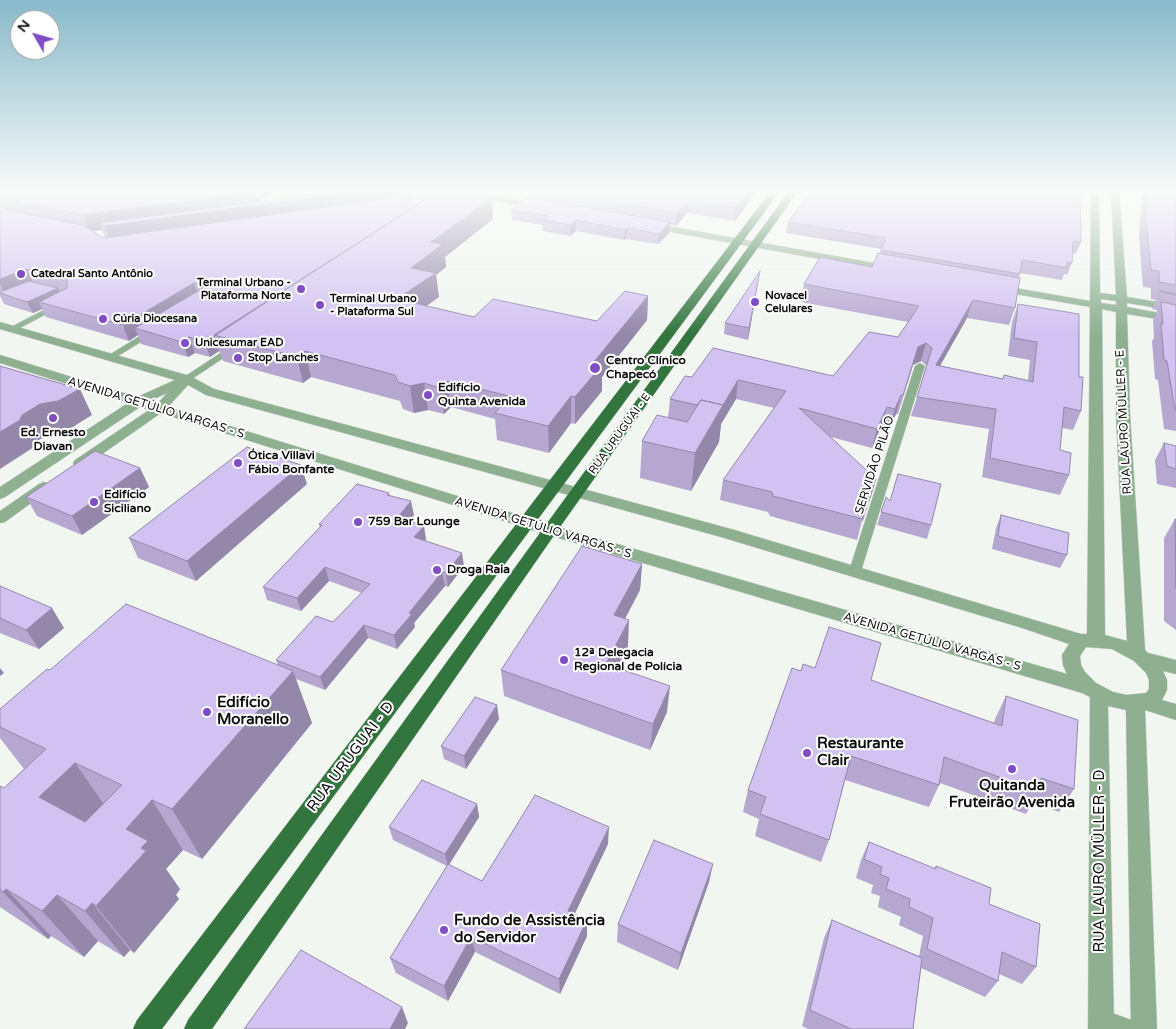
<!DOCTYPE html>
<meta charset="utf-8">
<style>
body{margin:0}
#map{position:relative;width:1176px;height:1029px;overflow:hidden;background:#f1f6f1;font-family:"Varela Round",sans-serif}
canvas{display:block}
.north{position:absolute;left:10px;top:10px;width:50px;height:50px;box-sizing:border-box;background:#fff;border:1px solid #9f9f9f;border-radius:50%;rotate:308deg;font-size:14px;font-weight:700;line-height:20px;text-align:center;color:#0e0f0e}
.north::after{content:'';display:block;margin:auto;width:18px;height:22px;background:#804dc4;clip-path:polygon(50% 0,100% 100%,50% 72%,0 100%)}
</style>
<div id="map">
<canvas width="1176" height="1029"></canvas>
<div class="north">N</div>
</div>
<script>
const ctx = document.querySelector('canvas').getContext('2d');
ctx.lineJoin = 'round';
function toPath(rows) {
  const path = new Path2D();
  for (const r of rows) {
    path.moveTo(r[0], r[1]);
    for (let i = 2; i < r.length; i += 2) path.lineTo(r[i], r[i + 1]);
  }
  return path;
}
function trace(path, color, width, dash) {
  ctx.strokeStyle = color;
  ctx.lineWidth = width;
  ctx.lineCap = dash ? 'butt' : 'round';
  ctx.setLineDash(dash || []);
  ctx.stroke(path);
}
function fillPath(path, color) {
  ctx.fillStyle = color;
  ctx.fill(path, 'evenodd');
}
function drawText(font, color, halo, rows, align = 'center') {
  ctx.font = font + ' "Varela Round",sans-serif';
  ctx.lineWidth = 4;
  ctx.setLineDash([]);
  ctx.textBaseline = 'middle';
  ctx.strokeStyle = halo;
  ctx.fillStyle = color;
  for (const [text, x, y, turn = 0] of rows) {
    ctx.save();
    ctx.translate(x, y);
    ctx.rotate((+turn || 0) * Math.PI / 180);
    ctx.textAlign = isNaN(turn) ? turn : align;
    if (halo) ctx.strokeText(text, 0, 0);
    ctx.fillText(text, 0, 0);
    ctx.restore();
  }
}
const service = toPath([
 [55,304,62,306,16,330,10,330,9,328,55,304],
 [151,329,154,330,154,334,113,359,110,360,106,357,151,329],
 [234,344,238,347,237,349,189,381,186,382,181,379,234,344],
 [920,363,925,366,861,571,859,574,855,575,851,574,849,571,915,366,920,363],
 [1101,1009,1137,1022,1139,1029,1105,1029,1094,1025,1092,1018,1094,1011,1101,1009]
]);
const minor = toPath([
 [407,191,413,191,417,202,402,208,396,208,396,204,408,201,407,191]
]);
const tertiary = toPath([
 [29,191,41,191,0,209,0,203,29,191],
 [449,191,469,191,539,204,543,207,539,210,449,191],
 [1091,191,1099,191,1100,293,1116,295,1111,191,1119,191,1127,297,1176,305,1176,311,1127,303,1127,307,1176,316,1176,322,1127,314,1130,415,1145,650,1148,653,1176,660,1176,674,1163,671,1167,680,1167,690,1162,700,1176,704,1176,720,1145,710,1157,1029,1131,1029,1126,710,1108,706,1114,1029,1088,1029,1090,697,1082,693,545,534,161,413,85,466,75,466,73,463,75,460,149,410,140,407,5,497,0,499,0,487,128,403,0,363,0,355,137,397,175,380,0,329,0,322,190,376,214,389,731,529,1081,634,1087,634,1090,307,998,291,993,288,998,285,1090,301,1091,191],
 [1101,299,1116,301,1116,305,1101,303,1101,299],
 [1102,309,1116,312,1116,415,1127,641,1105,635,1102,309],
 [188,385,206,395,721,537,1022,628,1069,644,1062,655,1063,665,1067,674,555,526,168,407,188,385],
 [167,393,157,404,150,401,167,393],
 [1086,647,1112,649,1134,661,1146,673,1149,680,1149,689,1146,693,1127,695,1113,692,1096,683,1085,672,1081,665,1080,656,1086,647],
 [651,223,891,266,896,269,891,272,648,228,646,226,651,223],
 [44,482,49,484,51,487,49,490,5,522,0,523,0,511,39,484,44,482]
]);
const primary = toPath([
 [771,191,780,191,162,1029,133,1029,137,1020,771,191],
 [789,191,798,191,555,534,212,1029,184,1029,188,1020,545,526,789,191]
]);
trace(service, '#cdd1cd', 1);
trace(minor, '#cdd1cd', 1);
trace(tertiary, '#cdd1cd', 1);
trace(primary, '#cdd1cd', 1);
fillPath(service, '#8eb091');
fillPath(minor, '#8eb091');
fillPath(tertiary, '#8eb091');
fillPath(primary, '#32753f');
fillPath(toPath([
 [0,191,278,191,256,202,362,191,400,191,401,197,407,202,493,219,445,257,446,267,436,275,439,297,426,306,474,317,597,321,648,296,647,320,602,377,602,391,575,424,571,423,549,453,497,440,495,419,451,407,444,414,428,410,414,413,403,409,400,401,311,377,303,383,223,361,219,351,210,357,195,353,188,357,141,344,138,335,129,341,46,317,42,309,33,313,4,304,0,296,0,211,20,213,5,209,1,201,0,201],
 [102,230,105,238,104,238,93,231],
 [536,191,757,191,735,221,687,213,676,226,669,224,669,233,658,244,626,239,624,240,576,231,570,236,543,231,543,225,512,220,511,210,536,199],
 [811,191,1081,242,1076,254,1072,253,1072,263,1067,275,1064,274,1062,280,1020,273,1019,278,1015,308,1009,325,967,318,940,366,1003,379,1004,375,1028,380,1030,360,1008,356,1012,322,1018,304,1079,377,1081,411,1073,430,1062,428,1060,450,1069,475,1060,495,982,477,989,429,911,416,927,366,921,361,913,365,898,414,896,414,889,429,881,427,872,448,831,437,870,499,863,521,862,521,857,540,770,516,768,512,720,500,723,480,774,408,736,399,721,424,719,442,691,491,640,478,642,441,668,418,670,399,692,377,833,376,898,337,908,322,801,302,804,284,872,267,880,253,881,249,786,233,788,222],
 [1142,191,1176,191,1176,431,1164,429,1158,380,1155,379,1152,341,1154,338,1153,320,1157,310,1152,309,1156,300,1151,299,1151,288,1143,287,1139,236],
 [758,282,748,340,724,334,725,323],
 [1164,443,1176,446,1176,488,1157,484,1155,460],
 [140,468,149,487,82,535,37,516,26,497],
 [307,484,196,581,138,558,129,538],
 [389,493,390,496,414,515,409,521,426,539,424,541,464,566,448,587,445,586,414,623,415,627,397,649,368,638,325,690,296,679,312,723,202,859,183,850,166,869,180,889,176,895,179,899,134,953,130,950,124,957,98,941,84,957,51,936,48,939,0,907,0,786,4,788,24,769,0,738,0,709,50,670,278,665,276,660,333,622,362,593,329,581,301,611,267,600,263,587,320,528,319,524],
 [886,497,890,501,931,525,927,539,877,525],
 [1001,515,1067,555,1060,568,992,549,996,528],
 [1175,519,1176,520,1176,630,1164,621,1164,538],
 [642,564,640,590,625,619,628,646,617,668,667,712,650,750,504,696,501,670],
 [0,586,64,628,39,649,0,633],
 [815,668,871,680,994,723,995,719,1006,696,1074,789,1059,812,1033,802,1026,814,940,783,929,807,845,780,829,840,821,862,755,836,759,819,743,812,748,790,801,671],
 [499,719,466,769,444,759,441,746],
 [477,804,479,817,449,865,482,881,608,844,574,914,587,920,587,936,560,994,475,952,448,1001,396,973,390,958,447,866,393,840,389,827],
 [869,842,934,869,936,866,989,904,1036,967,1022,984,999,974,998,981,985,997,921,968,913,1029,808,1029,802,1026,824,938,832,920,919,956,923,936,899,925,901,917,878,907,880,896,871,893,873,885,856,878,861,860],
 [709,882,678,970,617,942,618,924]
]), '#b5a7d0');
fillPath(toPath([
 [242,191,278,191,246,207,362,191,400,191,402,201,111,242,105,226,100,223,102,230,89,232,83,215],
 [749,191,757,191,735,221,736,208],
 [492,198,493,219,445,257,446,267,436,275,439,297,401,324,397,299,411,268,431,242],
 [688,201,687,213,676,226,676,213],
 [576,220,576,231,570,236,570,225],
 [670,222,669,233,658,244,659,234],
 [627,228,626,239,624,240,625,230],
 [27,269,33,283,5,295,0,284,0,279],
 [760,271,758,282,748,340,749,328],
 [194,283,199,297,135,328,138,335,129,341,123,325],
 [58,288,63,299,39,302,42,309,33,313,27,302],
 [648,296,647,320,602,377,602,391,575,424,575,397,593,363],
 [973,300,967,318,930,383,936,365],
 [214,336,219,351,210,357,205,342],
 [189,337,195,353,188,357,182,342],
 [926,343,921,361,913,365,898,414,918,347],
 [305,351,311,377,303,383,297,357],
 [738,380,736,399,721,424,719,442,691,491,695,453],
 [447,381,451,407,444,414,440,388],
 [424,383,428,410,414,413,410,386],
 [80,389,92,415,71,428,53,431,36,442,34,447,0,469,0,432,22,415,40,404],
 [901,395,896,414,889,429,895,409],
 [571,396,571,423,549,453,548,426],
 [887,407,881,427,872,448,877,429],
 [301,465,307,484,196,581,187,561],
 [140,468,149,487,82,535,72,516],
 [411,501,414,515,401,531,398,517],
 [424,526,426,539,416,551,414,537],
 [462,553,464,566,448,587,446,573],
 [642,564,640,590,613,641,614,615],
 [325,567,329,581,301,611,297,598],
 [442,572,445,586,414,623,415,627,397,649,394,635,409,613],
 [52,608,64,628,39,649,26,630],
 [629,620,628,646,605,690,606,664],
 [364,625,368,638,325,690,320,677],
 [0,668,4,673,0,676],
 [293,671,312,723,202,859,172,809],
 [670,686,667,712,650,750,653,724],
 [497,705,499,719,466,769,464,756],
 [75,763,110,813,77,847,39,797],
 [152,800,183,850,166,869,180,889,176,895,179,899,134,953,96,906,126,829],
 [477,804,479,817,448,866,445,854],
 [609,827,608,844,568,928,568,911],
 [713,864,709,882,678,970,681,953],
 [6,889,51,936,48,939,3,892],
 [57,895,98,941,84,957,42,911],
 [92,903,130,950,124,957,85,911],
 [587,920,587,936,560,994,559,979],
 [471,937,475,952,448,1001,444,986],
 [402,1007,408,1023,405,1029,390,1029]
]), '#9388a9');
const building = toPath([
 [2,191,242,191,235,195,83,215,15,202,23,198,0,194,0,192,2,191],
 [336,191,362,191,105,226,100,223,336,191],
 [439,191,455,191,492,198,431,242,443,244,411,268,436,273,397,299,474,317,493,299,597,321,625,291,648,296,593,363,602,365,575,397,571,396,548,426,495,413,509,396,447,381,440,388,424,383,410,386,398,382,395,375,305,351,297,357,214,335,439,191],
 [552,191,749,191,736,208,688,201,676,213,552,191],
 [811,191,1080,191,1081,242,1073,241,1072,263,1067,262,1067,268,1022,260,1020,274,881,250,886,238,788,222,811,191],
 [1147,191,1176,191,1176,285,1159,282,1159,271,1151,270,1146,220,1147,191],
 [420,193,432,195,205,342,189,337,182,342,135,328,203,288,203,284,194,283,123,325,39,302,67,288,67,278,27,269,0,279,0,211,3,209,82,225,104,238,404,196,407,202,420,193],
 [527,197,670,222,659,234,627,228,625,230,576,220,570,225,543,220,549,216,511,210,527,197],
 [878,253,1020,278,1015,308,973,300,936,365,1003,379,1004,375,1033,382,1037,342,1014,338,1018,304,1079,314,1079,377,1083,377,1081,411,1064,407,1060,450,1071,453,1069,475,990,458,996,409,917,397,932,348,926,343,918,347,903,395,901,395,895,409,887,407,877,429,799,408,876,479,869,501,865,500,863,519,773,496,772,492,723,480,786,391,738,380,723,405,701,400,697,405,670,399,685,376,692,377,713,348,833,376,869,332,898,337,919,306,804,284,820,257,872,267,878,253],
 [760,271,749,328,725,323,760,271],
 [29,281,58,288,27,302,0,293,0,292,29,281],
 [1160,291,1176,294,1176,295,1160,291],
 [1161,302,1176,305,1176,410,1175,410,1167,361,1164,360,1161,323,1163,324,1161,302],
 [0,366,80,389,58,401,40,404,22,415,20,420,0,432,0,366],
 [701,400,723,405,695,453,642,441,657,415,687,422,701,400],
 [1164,443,1176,446,1176,469,1167,466,1164,443],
 [247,447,301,465,187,561,129,538,247,447],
 [95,451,140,468,72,516,26,497,95,451],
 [898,474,941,484,931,525,881,512,886,497,890,501,898,474],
 [357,484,389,493,387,495,411,501,398,517,424,526,414,537,462,553,446,573,442,572,409,613,412,614,394,635,364,625,320,677,276,660,316,616,333,622,370,584,325,567,297,598,263,587,322,525,319,524,357,484],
 [1001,515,1069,533,1067,555,998,536,1001,515],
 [1175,519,1176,520,1176,589,1175,519],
 [582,546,642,564,614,615,629,620,606,664,670,686,653,724,501,670,582,546],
 [0,586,52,608,26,630,0,618,0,586],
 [126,604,293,671,172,809,152,800,126,829,148,841,141,848,146,851,96,906,92,903,85,911,57,895,42,911,6,889,3,892,0,890,0,786,4,788,46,749,0,727,0,709,47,669,50,670,126,604],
 [75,763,122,785,85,822,39,797,75,763],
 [829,627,881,643,871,680,1002,726,1006,696,1078,720,1074,789,1041,778,1040,792,944,757,939,785,851,756,829,840,760,814,766,797,748,790,792,668,801,671,803,664,815,668,829,627],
 [475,697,497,705,464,756,441,746,475,697],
 [422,780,477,804,445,854,389,827,422,780],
 [535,795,609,827,568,911,587,920,559,979,471,937,444,986,390,958,448,864,482,881,535,795],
 [654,840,713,864,681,953,618,924,654,840],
 [869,842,936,869,936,866,991,888,989,904,1040,924,1036,967,1002,952,998,981,927,949,933,918,909,907,910,899,886,889,889,878,880,874,882,867,864,859,869,842],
 [832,920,922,958,913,1029,851,1029,810,1010,832,920],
 [301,950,402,1007,390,1029,244,1029,301,950]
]);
fillPath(building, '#d2c2f2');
trace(building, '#9388a9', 1);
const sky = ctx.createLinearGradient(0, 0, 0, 335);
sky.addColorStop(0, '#88b9ca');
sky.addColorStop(0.57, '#f9fbf9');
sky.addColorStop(1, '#f9fbf900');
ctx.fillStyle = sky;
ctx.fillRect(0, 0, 1176, 335);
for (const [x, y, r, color] of [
 [21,274,5,"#804dc4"],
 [301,289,5,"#804dc4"],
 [755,302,5,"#804dc4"],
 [320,305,5,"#804dc4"],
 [103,319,5,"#804dc4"],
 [185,343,5,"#804dc4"],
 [238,358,5,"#804dc4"],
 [595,368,6,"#804dc4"],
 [428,395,5,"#804dc4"],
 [53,418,5,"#804dc4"],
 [238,463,5,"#804dc4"],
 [94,502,5,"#804dc4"],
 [358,522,5,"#804dc4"],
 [437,570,5,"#804dc4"],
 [564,660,5,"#804dc4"],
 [207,712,5,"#804dc4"],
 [807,753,5,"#804dc4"],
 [1012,769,5,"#804dc4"],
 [444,930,5,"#804dc4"]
]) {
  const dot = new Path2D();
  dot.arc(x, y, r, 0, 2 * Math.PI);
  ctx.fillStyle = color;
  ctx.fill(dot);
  trace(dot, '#fff', 2);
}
drawText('bold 11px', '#0e0f0e', '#fff', [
 ["Catedral Santo Antônio",31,274],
 ["Terminal Urbano -",291,283,"right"],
 ["Plataforma Norte",291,296,"right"],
 ["Novacel",765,296],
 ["Celulares",765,309],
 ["Terminal Urbano",330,299],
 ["- Plataforma Sul",330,312],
 ["Cúria Diocesana",113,319],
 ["Unicesumar EAD",195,343],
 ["Stop Lanches",248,358]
], 'left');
drawText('11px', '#0e0f0e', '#fff', [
 ["RUA URUGUAI - E",620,434,-54]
]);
drawText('bold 12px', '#0e0f0e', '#fff', [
 ["Centro Clínico",606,361],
 ["Chapecó",606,375],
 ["Edifício",438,388],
 ["Quinta Avenida",438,402],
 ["Ed. Ernesto",53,433,"center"],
 ["Diavan",53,447,"center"],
 ["Ótica Villavi",248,456],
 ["Fábio Bonfante",248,470],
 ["Edifício",104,495],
 ["Siciliano",104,509],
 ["759 Bar Lounge",368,522],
 ["Droga Raia",447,570],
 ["12ª Delegacia",574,653],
 ["Regional de Polícia",574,667]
], 'left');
drawText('12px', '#0e0f0e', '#fff', [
 ["AVENIDA GETÚLIO VARGAS - S",156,408,17],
 ["RUA LAURO MÜLLER - E",1124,422,-93],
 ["SERVIDÃO PILÃO",875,465,-72],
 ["AVENIDA GETÚLIO VARGAS - S",543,528,17],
 ["AVENIDA GETÚLIO VARGAS - S",932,642,16]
]);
drawText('bold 15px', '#0e0f0e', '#fff', [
 ["Edifício",217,703],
 ["Moranello",217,720],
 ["Restaurante",817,744],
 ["Clair",817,761],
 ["Quitanda",1012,786,"center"],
 ["Fruteirão Avenida",1012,803,"center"],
 ["Fundo de Assistência",454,921],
 ["do Servidor",454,938]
], 'left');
drawText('15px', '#0e0f0e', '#fff', [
 ["RUA URUGUAI - D",351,757,-53],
 ["RUA LAURO MÜLLER - D",1100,861,-90]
]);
</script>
